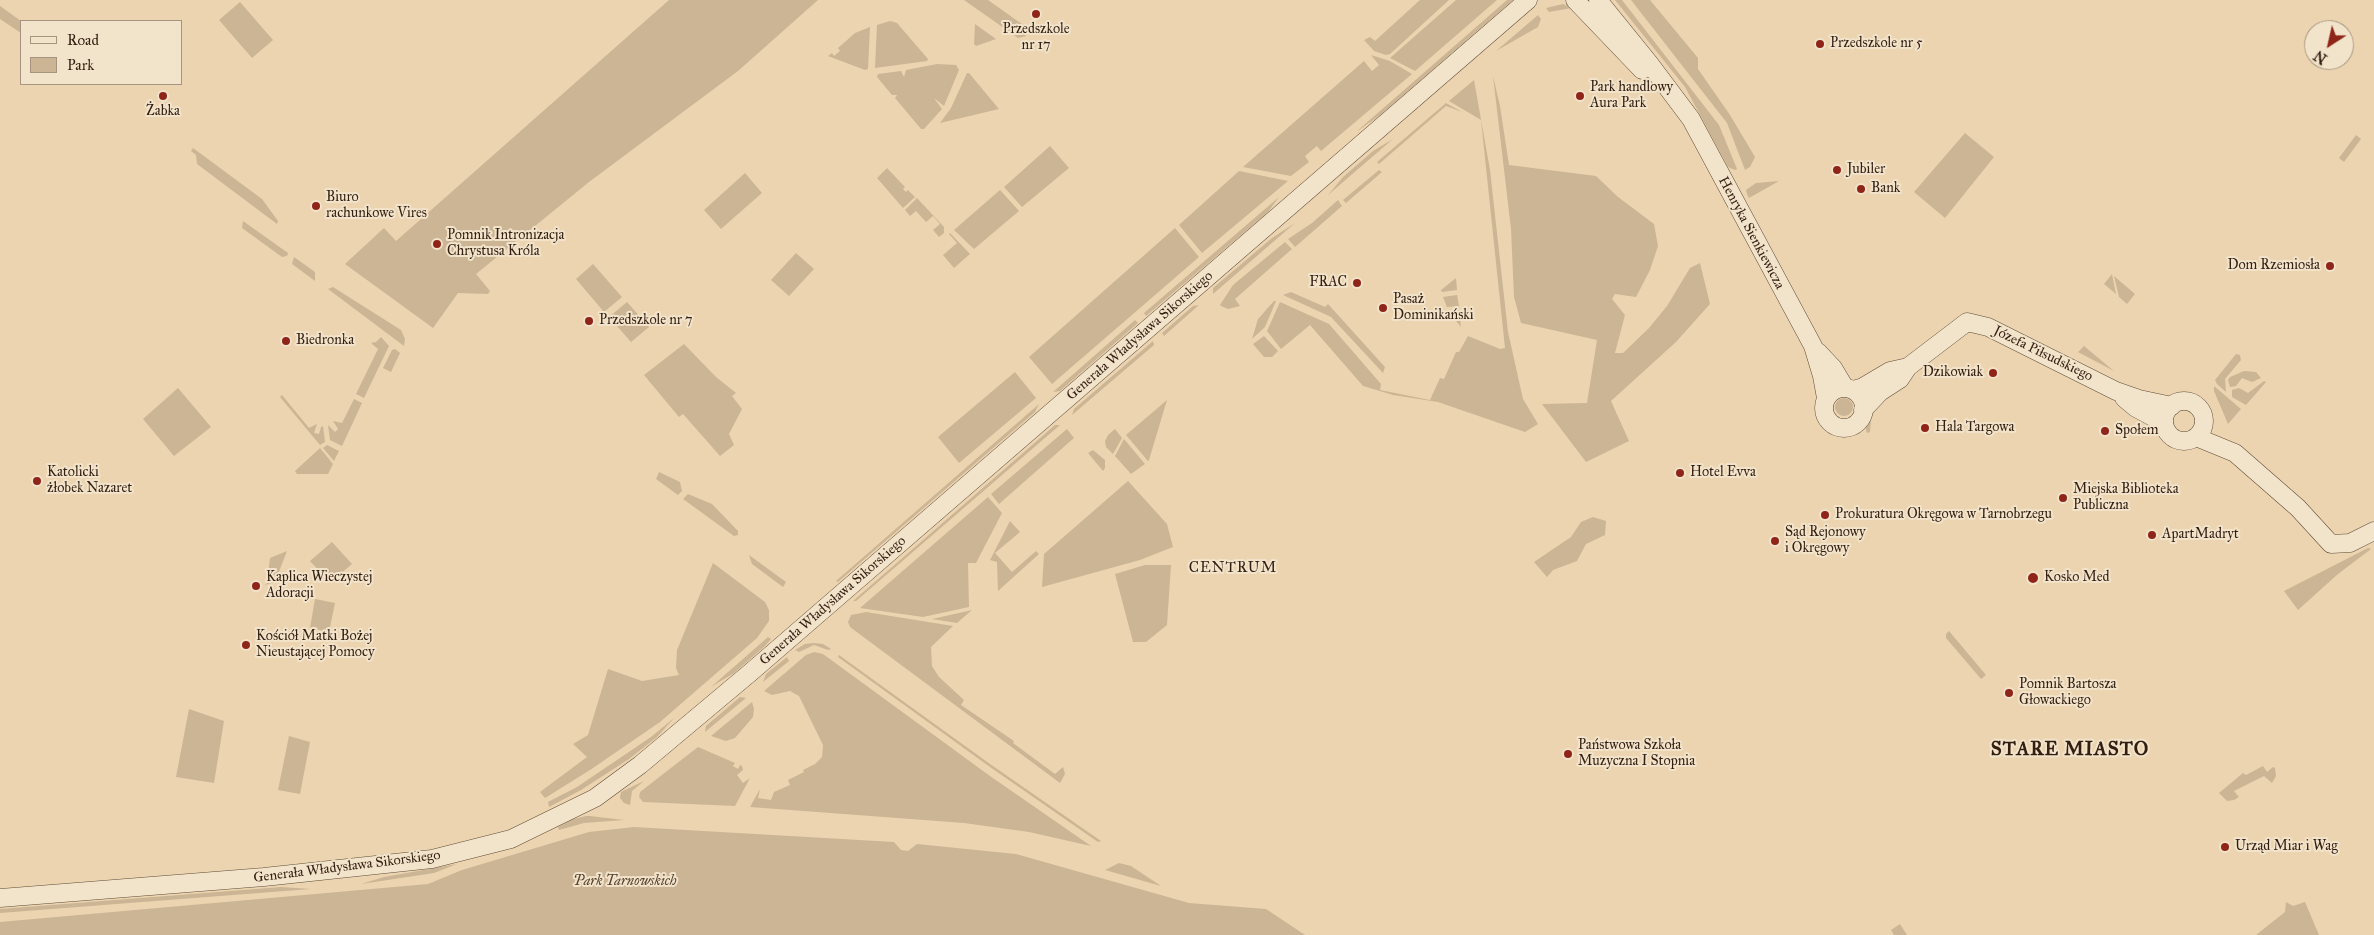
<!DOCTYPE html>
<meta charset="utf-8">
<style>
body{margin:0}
#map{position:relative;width:2374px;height:935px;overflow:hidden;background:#ebd4af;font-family:"IM FELL Great Primer",serif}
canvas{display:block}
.legend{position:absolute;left:20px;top:20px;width:162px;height:65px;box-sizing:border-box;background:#f2e3cb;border:1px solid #a69480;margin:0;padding:6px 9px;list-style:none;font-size:15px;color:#331e10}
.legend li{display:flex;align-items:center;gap:10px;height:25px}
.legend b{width:25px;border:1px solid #a69480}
.north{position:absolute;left:2304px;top:20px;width:50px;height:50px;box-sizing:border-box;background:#f2e3cb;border:1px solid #a69480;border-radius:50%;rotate:215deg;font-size:14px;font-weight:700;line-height:20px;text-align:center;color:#331e10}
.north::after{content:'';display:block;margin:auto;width:18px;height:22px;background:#8f2418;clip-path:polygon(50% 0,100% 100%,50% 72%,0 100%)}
</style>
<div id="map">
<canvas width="2374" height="935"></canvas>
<ul class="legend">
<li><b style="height:6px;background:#f2e3cb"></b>Road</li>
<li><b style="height:14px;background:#ccb594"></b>Park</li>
</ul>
<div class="north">N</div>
</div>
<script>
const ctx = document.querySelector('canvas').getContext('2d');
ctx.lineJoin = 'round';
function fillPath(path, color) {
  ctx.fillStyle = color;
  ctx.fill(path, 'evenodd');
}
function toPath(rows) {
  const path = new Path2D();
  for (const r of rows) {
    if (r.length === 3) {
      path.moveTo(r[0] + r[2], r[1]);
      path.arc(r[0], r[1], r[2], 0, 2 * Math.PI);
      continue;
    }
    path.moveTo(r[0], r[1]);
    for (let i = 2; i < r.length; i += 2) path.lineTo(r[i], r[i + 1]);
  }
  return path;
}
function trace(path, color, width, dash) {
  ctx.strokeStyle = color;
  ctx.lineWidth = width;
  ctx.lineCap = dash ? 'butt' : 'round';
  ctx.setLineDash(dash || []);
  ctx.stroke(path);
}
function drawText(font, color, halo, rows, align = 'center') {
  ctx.font = font + ' "IM FELL Great Primer",serif';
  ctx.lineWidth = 4;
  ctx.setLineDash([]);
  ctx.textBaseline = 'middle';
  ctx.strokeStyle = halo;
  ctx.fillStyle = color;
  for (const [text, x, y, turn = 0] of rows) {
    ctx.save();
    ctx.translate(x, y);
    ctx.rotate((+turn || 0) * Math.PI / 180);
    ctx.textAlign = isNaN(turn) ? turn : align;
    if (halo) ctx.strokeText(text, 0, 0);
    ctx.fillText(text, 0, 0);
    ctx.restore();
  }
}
fillPath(toPath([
 [669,0,818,0,738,71,589,182,476,274,490,291,488,294,458,293,433,328,345,264,384,228,396,241],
 [964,0,988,0,1026,27,1026,36,1018,38],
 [1420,0,1449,0,1390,54,1386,55,1374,51,1364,40,1370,37,1375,41],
 [1456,0,1497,0,1415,71,1390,58],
 [1507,0,1513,0,1379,116,1356,132],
 [1615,0,1622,0,1719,125,1737,169,1735,170,1728,167,1685,87],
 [1631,0,1650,0,1698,58,1698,69,1730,115,1755,157,1750,167,1745,170,1727,123],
 [240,2,273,40,252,58,219,20],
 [1563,4,1572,8,1549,12,1546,8],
 [0,6,21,21,21,33,0,19],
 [1538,15,1541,19,1538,27,1496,51],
 [890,21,897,23,928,59,927,61,875,68,877,25],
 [975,24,996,39,976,46,974,44],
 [870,27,868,69,865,70,828,56,832,53,834,56,840,51,838,48,855,33],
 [1371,55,1390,61,1412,74,1321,151,1317,146,1305,156,1309,162,1291,176,1243,167,1364,61,1372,71,1379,65],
 [937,64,956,65,959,70,944,106,934,98,942,109,924,129,921,129,895,98,897,95,892,95,877,77,878,74,901,71,904,77,906,70],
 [967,73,969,73,999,109,940,123,951,108],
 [1493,76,1500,106,1509,165,1596,176,1618,197,1654,224,1658,246,1650,270,1636,297,1615,294,1612,299,1625,315,1615,353,1623,353,1649,328,1667,306,1690,268,1700,263,1710,304,1676,342,1611,401,1629,441,1586,462,1542,404,1587,403,1597,340,1521,323,1514,297,1511,229],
 [1474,80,1490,170,1508,332,1523,399,1538,424,1525,432,1438,402,1393,395,1363,386,1310,325,1281,349,1267,331,1280,302,1329,324,1381,384,1380,390,1430,400,1440,378,1444,379,1456,352,1459,352,1468,336,1500,349,1505,348,1481,120,1449,101],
 [1446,103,1462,112,1446,106,1379,164,1377,162],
 [1965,133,1994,157,1945,218,1914,192],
 [2356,135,2361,139,2344,162,2339,158],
 [1393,139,1328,195,1343,177,1373,151],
 [1050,146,1069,168,1022,207,1004,187],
 [193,148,262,199,278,221,277,224,197,164,196,155,191,151],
 [887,168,905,187,903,189,906,192,908,190,915,197,903,208,877,178],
 [1379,170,1382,172,1346,203,1343,200],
 [1239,171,1288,181,1202,253,1179,225],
 [745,173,762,193,721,229,704,210],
 [1779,181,1749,198,1747,194,1746,190,1756,183],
 [1000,190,1019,211,974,249,954,230],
 [1279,197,1268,212,1146,316,1144,313],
 [917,198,944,227,944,233,939,237,933,230,940,224,933,216,926,222,916,211,910,216,905,210],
 [1338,200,1342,206,1295,247,1288,239,1312,223],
 [243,221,288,253,287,256,282,257,242,228],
 [1295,223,1213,294,1213,288,1272,238],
 [1175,228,1199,257,1052,384,1029,357],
 [950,233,970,254,954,268,943,255,957,243,949,234],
 [1285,242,1292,249,1235,299,1240,306,1228,309,1221,306,1220,305,1233,285],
 [796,253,814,269,789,296,771,280],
 [294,257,315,272,315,281,292,264],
 [593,264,622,297,604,312,576,279],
 [2112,274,2116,294,2104,284],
 [2114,276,2135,294,2127,304,2119,297],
 [1456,278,1457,290,1442,292,1441,290],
 [333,287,401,330,405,339,404,346,328,289],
 [1291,292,1325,307,1328,304,1385,367,1383,373,1331,317,1283,295],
 [1457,295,1459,306,1447,307,1443,297],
 [1274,301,1276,301,1265,327,1252,339,1258,319],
 [627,302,649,327,631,342,609,317],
 [1199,305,1164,336,1162,333,1193,306],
 [1459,310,1461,327,1449,312],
 [1135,320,1138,323,1060,391,1053,392],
 [1264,336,1278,351,1272,357,1264,357,1253,344],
 [381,337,389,346,364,398,356,394,378,349,371,343,376,342],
 [1153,341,1154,345,1072,415,1074,409],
 [684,344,716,377,736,393,732,396,742,409,729,434,734,445,720,456,683,414,679,417,644,375],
 [2084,346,2114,371,2078,352],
 [395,349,400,353,391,372,383,368,392,350],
 [2236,354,2240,355,2241,360,2225,379,2226,392,2217,384,2215,380],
 [2244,371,2256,372,2261,378,2252,382,2242,378,2236,386,2230,387,2228,380,2230,377],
 [1015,372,1036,398,959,463,938,437],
 [2264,381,2266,382,2246,405,2232,397,2232,390,2239,388,2248,393],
 [2214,386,2241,409,2228,424,2214,391],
 [178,388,211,427,174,456,143,419],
 [282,395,309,428,317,424,314,433,319,434,321,427,323,426,325,442,320,445,280,397],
 [1844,407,9],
 [354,399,362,403,342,446,330,440,328,425,335,432,338,429,333,421,342,423],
 [1167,400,1149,460,1148,461,1126,435],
 [1039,404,1035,412,838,582,836,581],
 [1875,410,1871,419,1870,432,1867,433,1865,426,1868,411],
 [1055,425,1060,425,856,601,853,601],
 [1067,429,1074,438,999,504,991,494],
 [1115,429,1122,438,1113,454,1106,447,1105,441,1108,435],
 [1124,439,1145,464,1131,474,1115,456],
 [327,445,339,451,334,461,323,448],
 [320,448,333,464,328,474,297,474,295,471],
 [1093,450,1105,460,1105,468,1103,471,1088,453],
 [659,472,680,482,682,491,678,495,656,479],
 [1128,481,1167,524,1173,547,1140,560,1042,587,1044,554],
 [688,494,712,504,738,531,738,535,734,536,683,499],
 [988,497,1002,513,976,563,968,563,969,607,923,617,860,608],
 [1593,517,1606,521,1605,535,1586,544,1577,561,1553,570,1547,577,1534,562,1571,537,1581,522],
 [1010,521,1020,532,995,553,1012,572,1036,551,1039,554,998,591,997,562,990,560],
 [332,542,352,564,330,583,310,561],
 [2368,548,2371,549,2338,574,2298,610,2284,591],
 [287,551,275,582,265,585,267,583,270,558],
 [749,555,786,582,783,587,752,564],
 [713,563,765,602,769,610,769,621,757,638,660,722,590,770,545,798,540,792,587,757,573,744,588,735,608,669,642,681,679,675,676,668,677,650],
 [1145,565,1171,565,1167,625,1146,642,1133,642,1115,574],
 [315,599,335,603,329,632,310,628],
 [972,610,957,623,932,619,968,611],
 [866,612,953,626,931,647,932,666,939,677,964,700,961,705,1014,741,1013,743,1055,774,1063,767,1065,774,1060,783,850,627,848,622,851,615],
 [1949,631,1986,675,1981,679,1946,638,1946,634],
 [768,637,771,639,765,646,734,673,711,687],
 [814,643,823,644,831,649,828,650,814,645,799,652,795,650,805,644],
 [814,652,823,654,990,776,1091,846,1029,832,964,823,750,807,760,789,758,798,771,800,774,792,790,785,788,780,804,772,803,770,815,764,822,757,823,745,799,696,790,691,772,695,764,691,806,655],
 [839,655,990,764,1101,841,1098,842,990,767,838,657],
 [787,657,789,661,763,682,766,674],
 [740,697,746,698,705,732,706,726],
 [752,702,754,709,753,717,735,738,726,741,711,736],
 [189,709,224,721,214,783,176,777],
 [674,718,657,737,629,759,581,790,549,807,548,802,577,787,651,737],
 [289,736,310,742,300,794,278,790],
 [698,747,735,763,733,766,738,769,740,765,742,766,743,770,737,775,743,783,750,778,735,806,643,802,639,797,640,792],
 [2263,766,2267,772,2273,767,2275,768,2276,776,2272,783,2264,776,2234,791,2239,797,2234,800,2227,801,2219,793,2243,773,2246,775],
 [644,781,632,791,630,805,624,803,620,798,621,792],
 [586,816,590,816,624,820,584,823,559,830,558,827,573,819],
 [634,827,894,842,901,850,908,851,917,844,1016,854,1189,903,1266,909,1305,935,0,935,0,922,428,884,462,870,589,832],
 [1119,863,1131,866,1161,886,1105,870],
 [457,864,434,873,361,884,384,877],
 [281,887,311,889,0,913,0,909],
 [2286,902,2293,906,2305,902,2319,935,2256,935,2285,912],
 [1900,924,1907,935,1894,935,1891,930]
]), '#ccb594');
const tertiary = toPath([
 [1575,0,1642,70],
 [1598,0,1649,63,1691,119,1813,346,1822,376,1826,398],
 [1818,352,1833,368,1845,388],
 [1844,408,20],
 [1853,390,1863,387,1890,371,1908,367],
 [2124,398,2136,408,2164,423],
 [2184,421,20],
 [1863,410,1880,392,1900,379,1908,367,1967,322,1988,327,2116,391,2139,399,2172,406],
 [2196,437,2235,453,2298,508,2331,544,2350,543,2374,531],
 [0,898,264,877,432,859,511,839,595,798,640,765,751,672,1528,0]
]);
trace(tertiary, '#614c38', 19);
trace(tertiary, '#f2e3cb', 18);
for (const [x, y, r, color] of [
 [1036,14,5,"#8f2418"],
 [1820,44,5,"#8f2418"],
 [163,96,5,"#8f2418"],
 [1580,96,5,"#8f2418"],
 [1837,170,5,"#8f2418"],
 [1861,189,5,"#8f2418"],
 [316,206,5,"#8f2418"],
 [437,244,5,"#8f2418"],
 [2330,266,5,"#8f2418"],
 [1357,283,5,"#8f2418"],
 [1383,308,5,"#8f2418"],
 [589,321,5,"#8f2418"],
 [286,341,5,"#8f2418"],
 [1993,373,5,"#8f2418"],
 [1925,428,5,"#8f2418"],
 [2105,431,5,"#8f2418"],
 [1680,473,5,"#8f2418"],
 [37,481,5,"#8f2418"],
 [2063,498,5,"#8f2418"],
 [1825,515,5,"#8f2418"],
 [2152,535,5,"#8f2418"],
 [1775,541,5,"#8f2418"],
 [2033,578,6,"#8f2418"],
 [256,586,5,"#8f2418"],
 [246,645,5,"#8f2418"],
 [2009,693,5,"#8f2418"],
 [1568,754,5,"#8f2418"],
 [2225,847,5,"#8f2418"]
]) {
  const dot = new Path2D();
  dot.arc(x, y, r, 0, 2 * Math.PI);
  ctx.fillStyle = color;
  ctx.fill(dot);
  trace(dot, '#f2e3cb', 2);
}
drawText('14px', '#331e10', '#f2e3cb', [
 ["Przedszkole",1036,30,"center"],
 ["nr 17",1036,46,"center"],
 ["Przedszkole nr 5",1830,44],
 ["Park handlowy",1590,88],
 ["Aura Park",1590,104],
 ["Żabka",163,112,"center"],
 ["Jubiler",1847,170],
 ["Bank",1871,189],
 ["Biuro",326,198],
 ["rachunkowe Vires",326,214],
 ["Pomnik Intronizacja",447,236],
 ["Chrystusa Króla",447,252],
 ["Dom Rzemiosła",2320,266,"right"],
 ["FRAC",1347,283,"right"],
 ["Pasaż",1393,300],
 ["Dominikański",1393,316],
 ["Przedszkole nr 7",599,321],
 ["Biedronka",296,341],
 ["Dzikowiak",1983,373,"right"],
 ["Hala Targowa",1935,428],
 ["Społem",2115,431],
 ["Katolicki",47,473],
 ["żłobek Nazaret",47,489],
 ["Hotel Evva",1690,473],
 ["Miejska Biblioteka",2073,490],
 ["Publiczna",2073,506],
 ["Prokuratura Okręgowa w Tarnobrzegu",1835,515],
 ["Sąd Rejonowy",1785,533],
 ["i Okręgowy",1785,549],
 ["ApartMadryt",2162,535],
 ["Kaplica Wieczystej",266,578],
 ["Adoracji",266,594],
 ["Kosko Med",2044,578],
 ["Kościół Matki Bożej",256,637],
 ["Nieustającej Pomocy",256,653],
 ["Pomnik Bartosza",2019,685],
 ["Głowackiego",2019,701],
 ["Państwowa Szkoła",1578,746],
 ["Muzyczna I Stopnia",1578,762],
 ["Urząd Miar i Wag",2235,847]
], 'left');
drawText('14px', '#331e10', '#f2e3cb', [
 ["Henryka Sienkiewicza",1751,233,62],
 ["Generała Władysława Sikorskiego",1140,336,-41],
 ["Józefa Piłsudskiego",2043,354,26],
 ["Generała Władysława Sikorskiego",833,601,-41],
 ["Generała Władysława Sikorskiego",347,867,-7]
]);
drawText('italic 14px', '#594431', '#f2e3cb', [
 ["Park Tarnowskich",625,882]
]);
ctx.letterSpacing = '1px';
drawText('15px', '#331e10', '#f2e3cb', [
 ["CENTRUM",1233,568]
]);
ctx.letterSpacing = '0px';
ctx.letterSpacing = '1px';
drawText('bold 19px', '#331e10', '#f2e3cb', [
 ["STARE MIASTO",2070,750]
]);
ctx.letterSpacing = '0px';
</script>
